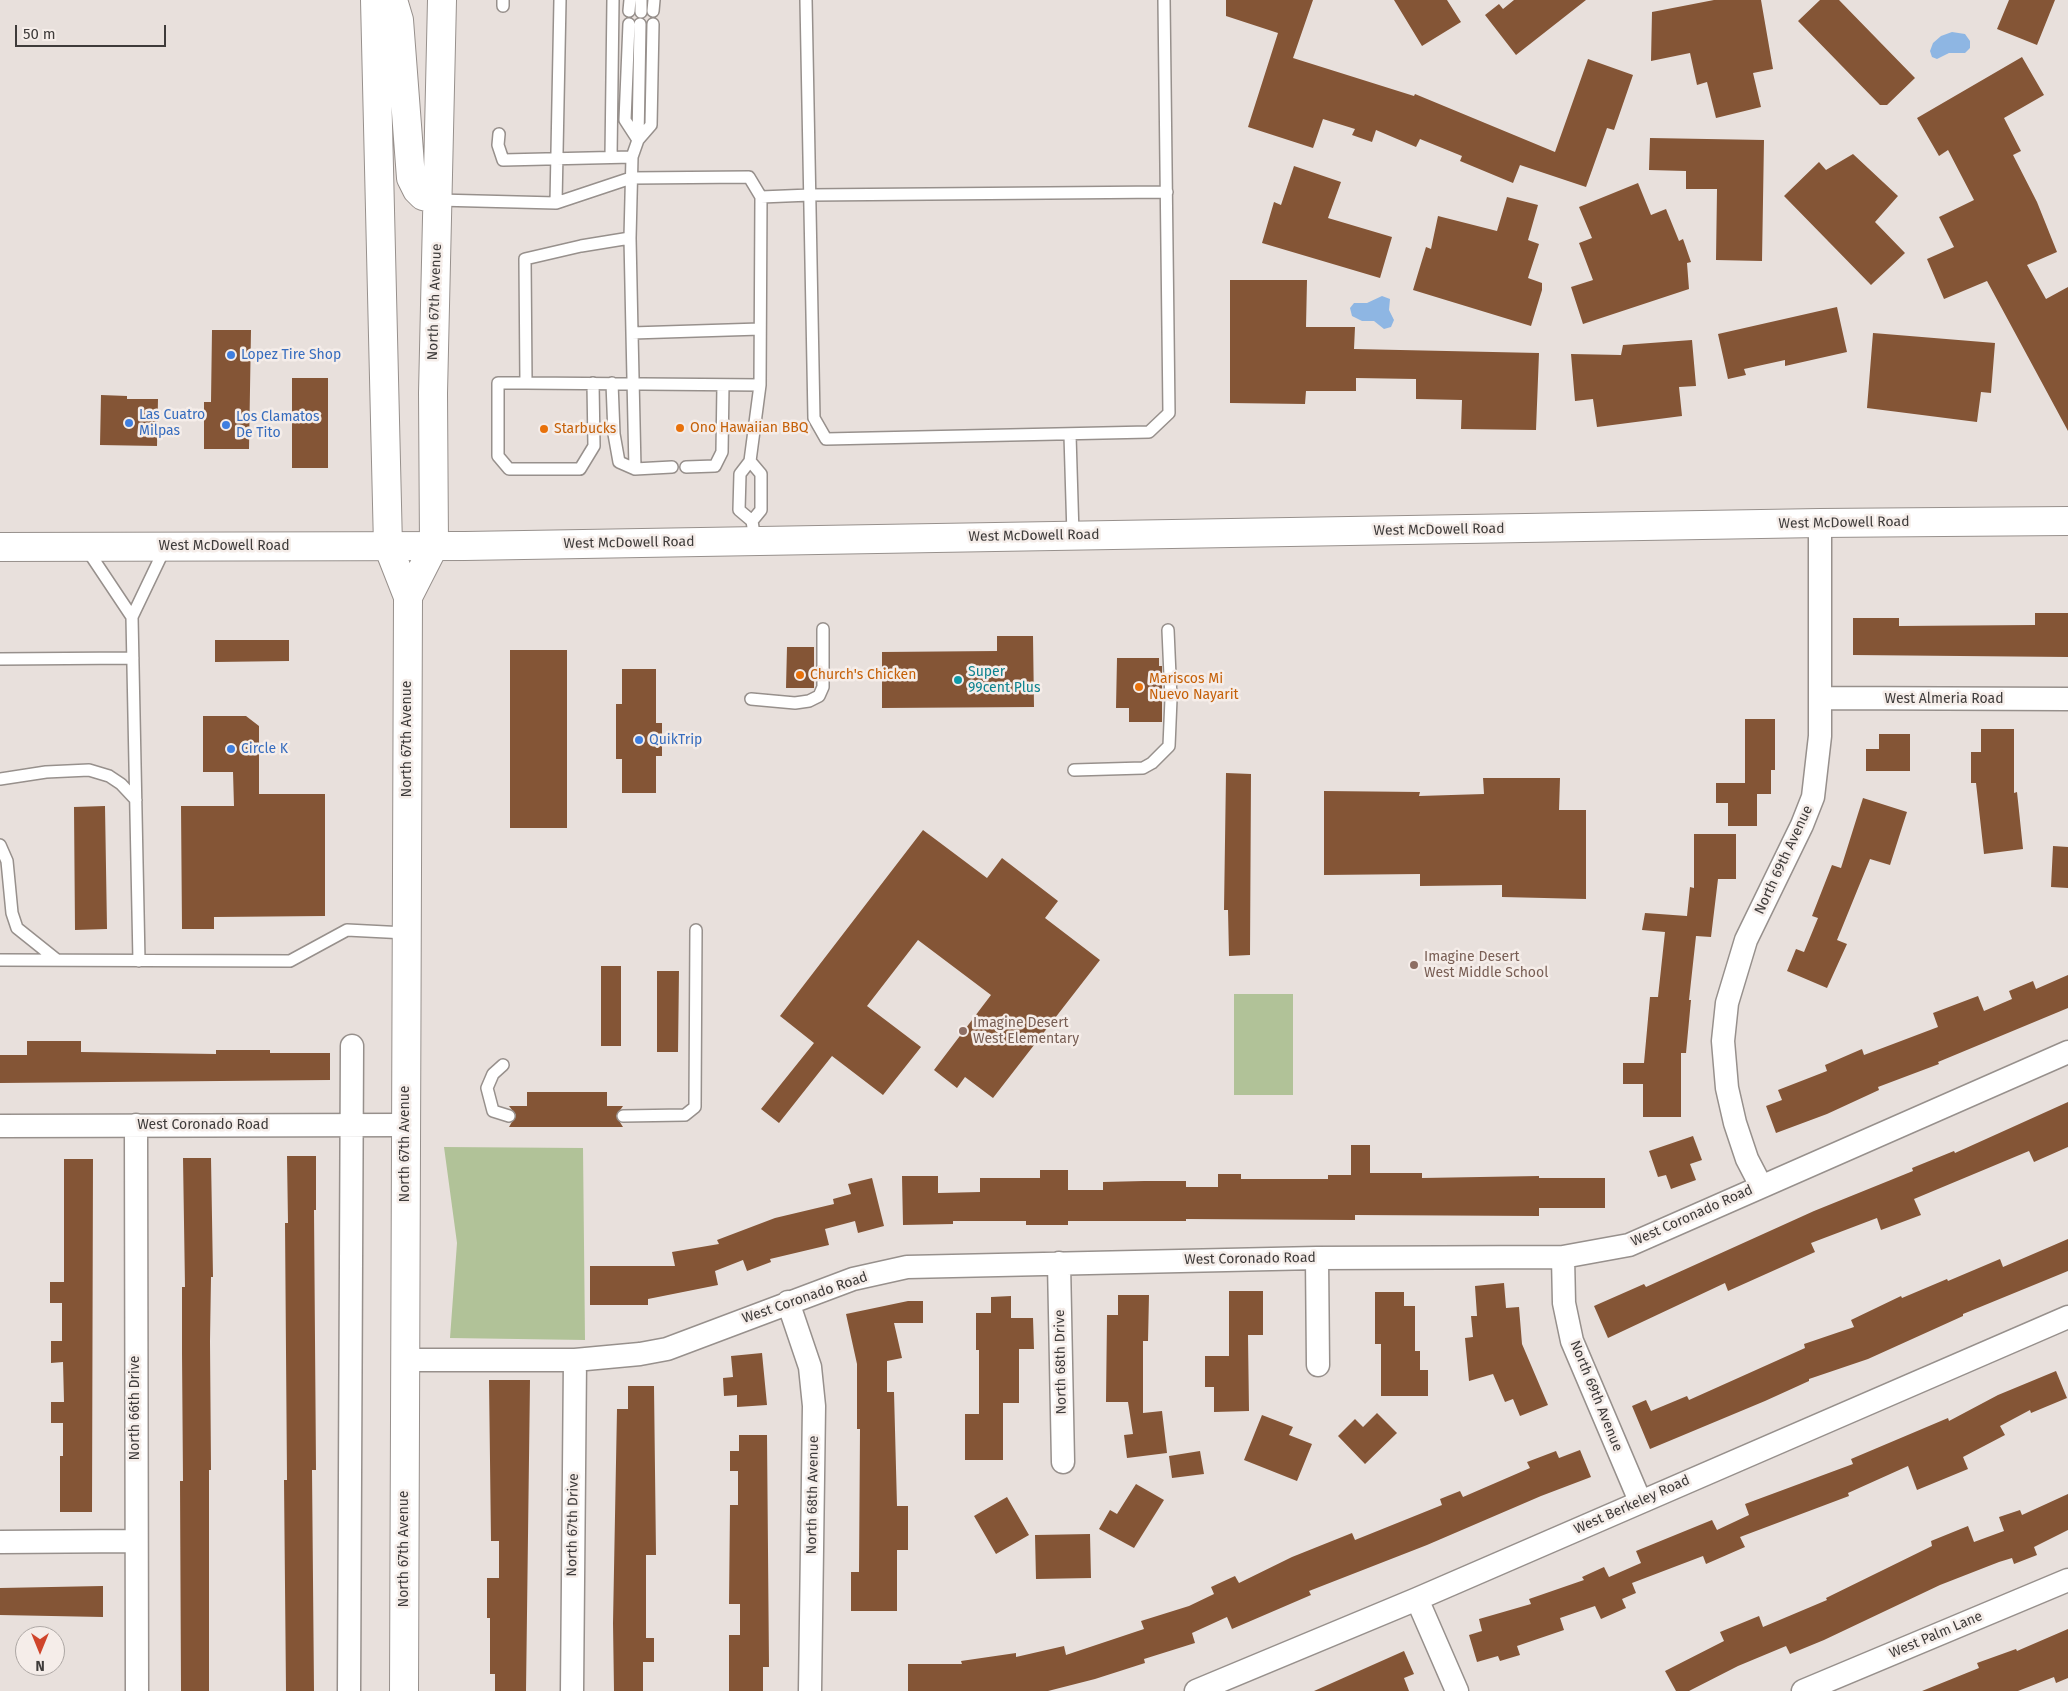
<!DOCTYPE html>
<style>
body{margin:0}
#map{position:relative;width:2068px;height:1691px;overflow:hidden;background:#e8e0dc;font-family:"Fira Sans",sans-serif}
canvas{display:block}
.north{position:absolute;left:15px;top:1626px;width:50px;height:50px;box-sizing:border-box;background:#f5ede9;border:1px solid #aca6a3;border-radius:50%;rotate:180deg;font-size:14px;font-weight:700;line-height:20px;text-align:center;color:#3e3b3a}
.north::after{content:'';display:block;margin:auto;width:18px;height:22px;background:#cf442a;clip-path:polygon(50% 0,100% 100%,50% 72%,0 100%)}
.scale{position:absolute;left:15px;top:25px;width:151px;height:22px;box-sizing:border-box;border:2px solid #3e3b3a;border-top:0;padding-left:6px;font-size:15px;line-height:18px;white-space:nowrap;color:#3e3b3a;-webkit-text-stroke:4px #f5ede9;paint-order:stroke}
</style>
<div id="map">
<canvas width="2068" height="1691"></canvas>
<div class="north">N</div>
<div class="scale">50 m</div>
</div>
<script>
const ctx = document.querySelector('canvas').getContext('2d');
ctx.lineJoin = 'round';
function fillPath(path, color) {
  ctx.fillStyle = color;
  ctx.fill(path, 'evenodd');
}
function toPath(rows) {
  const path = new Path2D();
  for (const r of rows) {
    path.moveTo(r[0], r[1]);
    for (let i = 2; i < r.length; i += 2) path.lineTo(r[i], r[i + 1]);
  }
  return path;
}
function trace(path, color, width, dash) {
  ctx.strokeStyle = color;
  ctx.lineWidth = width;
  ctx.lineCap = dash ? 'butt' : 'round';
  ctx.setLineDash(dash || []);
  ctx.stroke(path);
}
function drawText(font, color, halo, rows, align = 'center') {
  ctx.font = font + ' "Fira Sans",sans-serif';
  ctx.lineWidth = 5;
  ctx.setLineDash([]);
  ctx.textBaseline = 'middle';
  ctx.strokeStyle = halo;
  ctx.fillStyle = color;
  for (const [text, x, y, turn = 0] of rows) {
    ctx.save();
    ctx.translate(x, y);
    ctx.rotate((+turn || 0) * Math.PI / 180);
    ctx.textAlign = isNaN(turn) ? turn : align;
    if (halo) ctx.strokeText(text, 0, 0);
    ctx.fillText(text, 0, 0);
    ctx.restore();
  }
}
fillPath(toPath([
 [1234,994,1293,994,1293,1095,1234,1095],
 [444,1147,583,1148,585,1340,450,1338,457,1243]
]), '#b1c298');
fillPath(toPath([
 [1952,32,1965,34,1970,41,1970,48,1965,53,1949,53,1937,59,1932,57,1930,51,1933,43,1941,36],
 [1382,296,1390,299,1389,310,1394,320,1391,327,1384,329,1374,321,1362,321,1352,316,1350,308,1354,303,1367,303]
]), '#8eb6e3');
fillPath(toPath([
 [1226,0,1313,0,1293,58,1414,96,1415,94,1555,152,1588,59,1633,75,1614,130,1607,128,1586,187,1520,165,1513,183,1460,161,1462,156,1420,139,1416,147,1376,130,1372,142,1352,135,1355,129,1323,119,1313,148,1248,127,1278,33,1226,16],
 [1394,0,1447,0,1461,22,1422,46],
 [1514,0,1586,0,1516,55,1485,15,1499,4,1503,9],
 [1714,0,1761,0,1773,69,1753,73,1761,107,1716,118,1707,82,1697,85,1690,53,1651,61,1652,12],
 [1820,0,1839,0,1915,78,1887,105,1880,105,1798,21],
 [2009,0,2055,0,2037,45,1997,29],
 [2022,57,2044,95,2004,118,2021,151,2013,155,2037,202,2057,252,2027,265,2046,299,2068,287,2068,431,1987,281,1944,299,1927,259,1954,247,1939,217,1974,200,1948,150,1939,156,1917,118],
 [1650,138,1764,140,1762,261,1716,260,1717,189,1686,189,1686,171,1649,170],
 [1853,154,1898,196,1875,222,1905,253,1871,285,1784,196,1819,162,1826,170],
 [1294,166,1341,182,1328,218,1392,237,1380,278,1262,243,1274,202,1281,205],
 [1638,183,1651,215,1666,209,1679,241,1683,239,1691,262,1687,263,1689,289,1583,324,1571,287,1593,280,1579,243,1592,238,1579,207],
 [1507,197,1538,205,1528,240,1539,244,1528,278,1542,283,1542,290,1531,326,1413,290,1426,247,1431,249,1438,216,1497,231],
 [1230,280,1307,280,1306,327,1355,327,1354,349,1539,353,1536,430,1461,429,1462,400,1416,399,1416,379,1356,378,1356,391,1306,391,1305,404,1230,403],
 [1837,307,1847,352,1785,366,1785,360,1744,369,1746,375,1728,379,1718,334],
 [212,330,251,330,249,449,204,449,204,402,211,402],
 [1873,333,1995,343,1991,393,1981,392,1977,422,1867,408],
 [1692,340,1696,386,1679,387,1682,416,1597,427,1593,399,1575,401,1571,354,1621,355,1623,345],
 [292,378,328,378,328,468,292,468],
 [101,395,127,396,127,399,158,399,157,446,100,445],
 [2035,613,2068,613,2068,657,1853,655,1853,618,1899,618,1899,626,2035,625],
 [997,636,1033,636,1034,707,882,708,882,652,997,651],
 [215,640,289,640,289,661,215,662],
 [787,647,814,647,814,688,786,688],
 [510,650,567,650,567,828,510,828],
 [1117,658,1159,658,1159,666,1162,666,1162,722,1129,722,1129,708,1116,708],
 [622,669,656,669,656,723,662,723,662,756,656,756,656,793,622,793,622,759,616,759,616,704,622,704],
 [203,716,246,716,259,726,259,794,325,794,325,916,214,917,214,929,182,929,181,806,234,806,233,772,203,772],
 [1745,719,1775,719,1775,770,1771,770,1771,794,1757,794,1757,826,1728,826,1728,803,1716,803,1716,783,1745,783],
 [1981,729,2014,729,2014,793,2017,792,2023,849,1984,854,1976,783,1971,783,1971,752,1981,752],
 [1879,734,1910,734,1910,771,1866,771,1866,749,1879,749],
 [1226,773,1251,774,1250,955,1229,956,1228,910,1224,910],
 [1483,778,1560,778,1559,810,1586,810,1586,899,1502,897,1502,885,1420,886,1420,874,1324,875,1324,791,1420,792,1419,796,1484,794],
 [1863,798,1907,812,1890,865,1870,859,1837,940,1847,944,1827,988,1787,971,1796,949,1804,952,1818,918,1812,916,1832,865,1841,868],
 [105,806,107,929,75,930,74,807],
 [923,830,987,878,1002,858,1058,901,1045,918,1100,960,993,1098,965,1077,957,1088,934,1070,991,995,918,940,867,1006,921,1047,883,1095,832,1056,779,1123,761,1109,814,1043,780,1016],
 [1694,834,1736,834,1736,879,1718,879,1711,937,1696,936,1689,1000,1691,1000,1686,1053,1681,1053,1681,1117,1643,1117,1643,1084,1623,1084,1623,1063,1644,1063,1650,997,1658,997,1665,932,1642,930,1645,913,1687,916,1690,887,1694,888],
 [2053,846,2068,847,2068,888,2051,887],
 [601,966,621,966,621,1046,601,1046],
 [657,971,679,971,678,1052,657,1052],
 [2068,975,2068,1008,1938,1062,1939,1064,1878,1087,1879,1090,1827,1114,1776,1133,1766,1106,1782,1100,1778,1090,1827,1071,1825,1065,1862,1049,1864,1055,1938,1027,1933,1013,1978,996,1984,1011,2012,999,2009,991,2033,981,2036,989],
 [27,1041,81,1041,81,1052,216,1054,216,1050,270,1050,270,1053,330,1053,330,1080,0,1083,0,1055,27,1055],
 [527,1092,607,1092,607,1106,623,1106,616,1116,623,1127,509,1127,516,1115,509,1106,527,1106],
 [2068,1102,2068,1147,2034,1162,2029,1151,1914,1199,1921,1215,1881,1230,1877,1218,1811,1243,1815,1252,1728,1291,1725,1283,1608,1338,1594,1306,1644,1284,1646,1287,1814,1211,1913,1171,1912,1168,1954,1151,1955,1153],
 [1693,1136,1702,1160,1690,1164,1696,1180,1671,1189,1666,1175,1658,1177,1649,1151],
 [1351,1145,1370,1145,1370,1173,1422,1173,1422,1178,1539,1176,1539,1178,1605,1178,1605,1208,1539,1208,1539,1216,1355,1215,1355,1220,1186,1219,1186,1221,1068,1221,1068,1225,1026,1225,1026,1221,953,1221,953,1224,903,1225,902,1176,938,1176,938,1193,980,1192,980,1178,1040,1178,1040,1170,1068,1170,1068,1190,1103,1190,1103,1182,1144,1181,1186,1181,1186,1187,1218,1187,1218,1174,1241,1174,1241,1179,1328,1179,1328,1175,1351,1175],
 [287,1156,316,1156,316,1210,314,1210,316,1470,312,1470,314,1691,286,1691,284,1480,287,1480,285,1223,288,1223],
 [183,1158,211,1158,213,1277,211,1277,210,1341,211,1470,209,1470,209,1691,181,1691,180,1481,183,1481,182,1353,182,1287,185,1287],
 [64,1159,93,1159,92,1512,60,1512,60,1456,63,1456,63,1423,51,1423,51,1402,64,1402,63,1362,51,1363,51,1341,62,1341,62,1303,50,1303,50,1282,64,1282],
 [872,1178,884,1226,858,1233,855,1221,825,1229,829,1245,770,1259,771,1262,747,1271,743,1260,715,1271,718,1285,648,1299,648,1305,590,1305,590,1266,675,1266,672,1252,719,1244,717,1240,775,1218,834,1204,833,1199,851,1194,848,1184],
 [2068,1239,2068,1271,1963,1314,1963,1316,1868,1359,1809,1379,1809,1381,1765,1401,1650,1449,1632,1406,1646,1400,1651,1411,1687,1396,1689,1400,1805,1348,1804,1344,1854,1327,1851,1320,1901,1296,1902,1298,1947,1279,1948,1281,2000,1259,2003,1267],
 [1504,1283,1506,1308,1519,1307,1522,1344,1548,1405,1520,1416,1513,1399,1505,1402,1493,1374,1469,1381,1465,1338,1473,1337,1471,1316,1477,1316,1475,1286],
 [1229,1291,1263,1291,1263,1335,1248,1335,1249,1411,1214,1412,1214,1387,1205,1387,1205,1356,1229,1356],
 [1375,1292,1404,1292,1404,1306,1415,1306,1415,1351,1420,1351,1420,1370,1428,1370,1428,1396,1381,1396,1381,1344,1375,1344],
 [1118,1295,1149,1295,1148,1341,1143,1341,1143,1413,1162,1411,1167,1453,1127,1458,1124,1435,1133,1434,1128,1402,1106,1402,1107,1315,1118,1315],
 [1011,1296,1011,1318,1033,1318,1034,1349,1019,1349,1019,1403,1003,1403,1003,1460,965,1460,965,1414,979,1414,979,1350,976,1350,976,1313,991,1313,991,1297],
 [908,1301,923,1301,923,1323,894,1323,902,1358,887,1361,887,1392,894,1392,897,1506,908,1506,908,1550,897,1550,897,1611,851,1611,851,1572,859,1572,860,1429,857,1429,857,1364,846,1314],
 [762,1353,767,1405,737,1407,737,1395,724,1396,723,1378,733,1377,731,1356],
 [2056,1371,2067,1398,2031,1413,2030,1410,2000,1426,2005,1435,1963,1457,1968,1469,1917,1490,1908,1466,1848,1493,1849,1496,1740,1537,1745,1547,1706,1564,1703,1556,1632,1583,1636,1593,1622,1599,1626,1608,1601,1619,1595,1606,1560,1618,1564,1630,1517,1646,1520,1655,1500,1661,1498,1656,1477,1662,1469,1635,1482,1631,1479,1619,1531,1604,1529,1599,1584,1580,1582,1577,1604,1567,1609,1577,1641,1563,1636,1551,1712,1520,1717,1530,1749,1515,1745,1504,1853,1464,1851,1459,1948,1418,1949,1421,1998,1395],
 [489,1380,530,1380,526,1691,495,1691,495,1674,490,1674,490,1618,487,1618,487,1578,499,1578,499,1541,491,1541],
 [628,1386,654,1386,656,1555,646,1555,646,1638,654,1638,654,1662,643,1662,643,1691,614,1691,613,1623,617,1409,628,1409],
 [1377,1413,1397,1433,1365,1464,1338,1436,1355,1419,1363,1427],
 [1262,1415,1293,1427,1289,1435,1312,1444,1297,1481,1244,1460],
 [739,1435,767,1435,769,1667,763,1667,763,1691,729,1691,729,1635,740,1635,740,1604,729,1604,730,1505,738,1505,738,1471,730,1471,730,1451,739,1451],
 [1580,1450,1591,1477,1541,1496,1427,1545,1309,1591,1311,1595,1232,1629,1227,1617,1192,1633,1195,1643,1144,1659,1145,1663,1095,1679,1048,1691,908,1691,908,1664,962,1664,961,1661,1016,1653,1016,1657,1064,1646,1066,1655,1144,1629,1141,1621,1189,1606,1214,1594,1211,1587,1235,1576,1239,1583,1292,1557,1352,1533,1355,1540,1442,1505,1440,1499,1460,1491,1463,1497,1530,1468,1527,1462,1556,1451,1559,1458],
 [1200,1451,1204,1474,1172,1478,1169,1456],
 [1136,1484,1164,1500,1134,1548,1099,1529,1110,1510,1117,1514],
 [2068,1494,2068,1530,2034,1547,2037,1555,2014,1564,2012,1558,1999,1562,1940,1585,1824,1640,1790,1654,1786,1646,1738,1666,1689,1691,1676,1691,1665,1671,1724,1641,1720,1632,1759,1616,1763,1627,1827,1600,1826,1598,1932,1546,1931,1541,1968,1526,1974,1542,2004,1531,1999,1517,2020,1510,2022,1515],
 [1007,1497,1029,1535,996,1554,974,1516],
 [1090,1534,1091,1578,1036,1579,1035,1535],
 [103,1586,103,1617,0,1615,0,1588],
 [2068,1629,2068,1678,2056,1683,2054,1677,2018,1691,1922,1691,1979,1668,1977,1663,2016,1649,2017,1651],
 [1404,1651,1414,1674,1404,1678,1409,1691,1314,1691]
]), '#845536');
const lane = toPath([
 [806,0,814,418,826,439,1149,432,1169,413,1164,0],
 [503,6,503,0],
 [629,11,630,0],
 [653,11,654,0],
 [641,12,641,0],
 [629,24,625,120,638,140,651,125,653,24],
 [499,134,498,145,503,160,632,157],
 [611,157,613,0],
 [438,200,556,203,631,178,749,177,761,197],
 [556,203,560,0],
 [630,238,632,157,638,140,640,24],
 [632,333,635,469],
 [526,383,498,383,498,456,509,469,580,469,594,446,593,383],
 [612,383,614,434,619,462,635,469,672,467],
 [760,385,526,383,525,259,581,246,630,238,632,333,760,329],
 [1070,435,1073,535],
 [750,461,760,385,761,197,810,195,1167,192],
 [686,467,715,466,722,452,723,385],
 [752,521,761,510,761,474,750,461,740,474,739,510,752,521,755,540],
 [86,548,132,617,165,548],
 [132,617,139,961],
 [0,659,133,658],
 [751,699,795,703,809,701,819,696,823,687,823,629],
 [1074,770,1143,768,1152,763,1169,746,1171,699,1168,630],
 [0,779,46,772,89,770,109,776,121,784,136,800],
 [0,845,7,861,12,913,17,928,57,960],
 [0,960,290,961,347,930,406,933],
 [503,1065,493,1074,487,1088,493,1111,509,1116],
 [623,1116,685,1115,695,1107,696,930]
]);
const street = toPath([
 [1820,698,2068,699],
 [136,1125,137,1691],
 [0,1126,405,1125],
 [1761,1186,1747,1159,1735,1123,1727,1088,1723,1041,1727,1003,1746,940,1802,825,1813,797,1820,736,1820,523],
 [1563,1257,1564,1303,1572,1341,1640,1501],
 [1317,1258,1318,1365],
 [1059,1263,1063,1462],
 [788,1302,810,1367,814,1406,810,1691],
 [405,1360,575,1360,640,1354,667,1349,853,1279,907,1267,1317,1258,1563,1257,1629,1245,2068,1052],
 [0,1542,135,1541],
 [1417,1599,1457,1691],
 [349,1691,352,1046],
 [572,1691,575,1360],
 [1196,1691,1417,1599,2068,1317],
 [1803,1691,2068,1580]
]);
const secondary = toPath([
 [375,0,388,546,408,597,404,1691],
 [393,0,399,20,411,178,417,190,423,196,438,200],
 [408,597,434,546,433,393,442,0]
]);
const primary = toPath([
 [0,547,465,546,1820,523,2068,521]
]);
trace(lane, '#97908c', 14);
trace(street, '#97908c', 25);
trace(secondary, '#97908c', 30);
trace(primary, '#97908c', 30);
trace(lane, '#fff', 11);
trace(street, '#fff', 22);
trace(secondary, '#fff', 28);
trace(primary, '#fff', 28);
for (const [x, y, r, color] of [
 [231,355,5,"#3f7fe0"],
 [129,423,5,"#3f7fe0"],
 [226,425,5,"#3f7fe0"],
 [680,428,5,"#e8710a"],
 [544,429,5,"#e8710a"],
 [800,675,5,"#e8710a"],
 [958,680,5,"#0f9aa8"],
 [1139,687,5,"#e8710a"],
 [639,740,5,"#3f7fe0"],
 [231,749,5,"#3f7fe0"],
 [1414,965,5,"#8d6e63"],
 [963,1031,5,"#8d6e63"]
]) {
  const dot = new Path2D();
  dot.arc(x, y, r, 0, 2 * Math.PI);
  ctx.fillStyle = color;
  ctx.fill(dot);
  trace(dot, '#f5ede9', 2);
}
drawText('14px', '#3e3b3a', '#f5ede9', [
 ["North 67th Avenue",435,302,-88],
 ["West McDowell Road",1844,523,-1],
 ["West McDowell Road",1439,530,-1],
 ["West McDowell Road",1034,536,-1],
 ["West McDowell Road",629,543,-1],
 ["West McDowell Road",224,546],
 ["West Almeria Road",1944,699],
 ["North 67th Avenue",407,739,-90],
 ["North 69th Avenue",1784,860,-65],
 ["West Coronado Road",203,1125],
 ["North 67th Avenue",405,1144,-90],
 ["West Coronado Road",1692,1216,-24],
 ["West Coronado Road",1250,1259,-1],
 ["West Coronado Road",805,1298,-19],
 ["North 68th Drive",1061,1362,-91],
 ["North 69th Avenue",1596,1396,68],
 ["North 66th Drive",135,1408,-90],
 ["North 68th Avenue",813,1495,-89],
 ["West Berkeley Road",1632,1505,-24],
 ["North 67th Drive",573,1525,-89],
 ["North 67th Avenue",404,1549,-90],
 ["West Palm Lane",1936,1635,-23]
]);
drawText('14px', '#366cbe', '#f5ede9', [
 ["Lopez Tire Shop",241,355],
 ["Las Cuatro",139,415],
 ["Milpas",139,431],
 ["Los Clamatos",236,417],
 ["De Tito",236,433],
 ["QuikTrip",649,740],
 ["Circle K",241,749]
], 'left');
drawText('14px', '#c56008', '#f5ede9', [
 ["Ono Hawaiian BBQ",690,428],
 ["Starbucks",554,429],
 ["Church's Chicken",810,675],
 ["Mariscos Mi",1149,679],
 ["Nuevo Nayarit",1149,695]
], 'left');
drawText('14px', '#0d838f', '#f5ede9', [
 ["Super",968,672],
 ["99cent Plus",968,688]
], 'left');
drawText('14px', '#785e54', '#f5ede9', [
 ["Imagine Desert",1424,957],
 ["West Middle School",1424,973],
 ["Imagine Desert",973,1023],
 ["West Elementary",973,1039]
], 'left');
</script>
